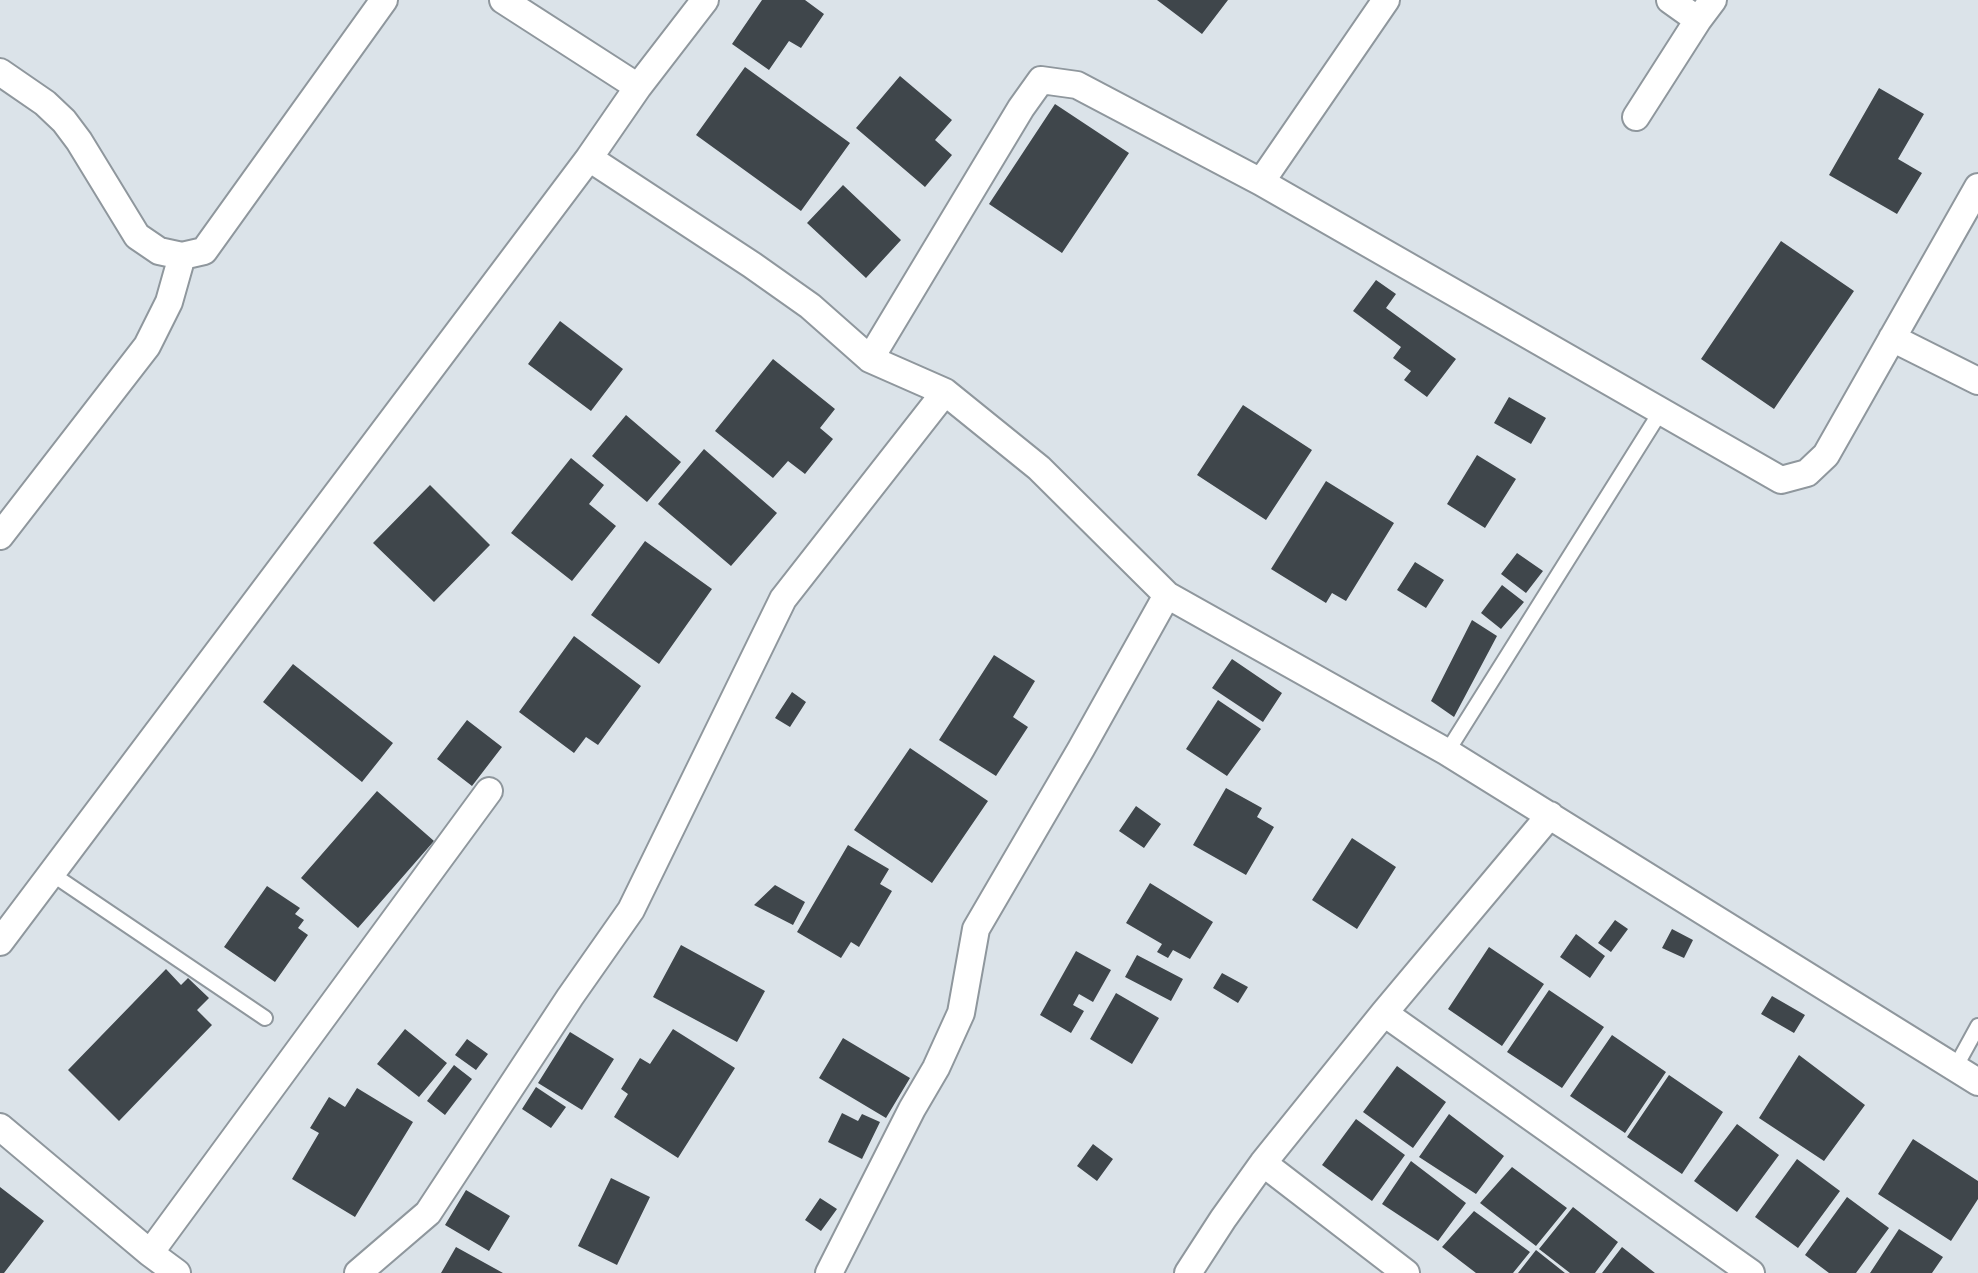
<!DOCTYPE html>
<style>
body{margin:0}
canvas{display:block;background:#dbe3e9}
</style>
<canvas width="1978" height="1273"></canvas>
<script>
const ctx = document.querySelector('canvas').getContext('2d');
ctx.lineJoin = 'round';
function fillPath(path, color) {
  ctx.fillStyle = color;
  ctx.fill(path, 'evenodd');
}
function toPath(rows) {
  const path = new Path2D();
  for (const r of rows) {
    path.moveTo(r[0], r[1]);
    for (let i = 2; i < r.length; i += 2) path.lineTo(r[i], r[i + 1]);
  }
  return path;
}
function trace(path, color, width, dash) {
  ctx.strokeStyle = color;
  ctx.lineWidth = width;
  ctx.lineCap = dash ? 'butt' : 'round';
  ctx.setLineDash(dash || []);
  ctx.stroke(path);
}
fillPath(toPath([
 [762,0,805,0,824,14,801,48,789,41,769,70,732,44],
 [1157,0,1228,0,1202,34],
 [745,67,850,143,801,211,696,135],
 [900,76,952,120,935,140,952,155,925,187,856,128],
 [1879,88,1924,114,1898,159,1922,173,1897,214,1829,175],
 [1055,104,1129,153,1062,253,989,204],
 [843,185,901,240,866,278,807,223],
 [1781,241,1854,291,1774,409,1701,359],
 [1376,280,1396,294,1386,308,1456,359,1427,397,1404,380,1411,371,1393,358,1401,347,1353,311],
 [560,321,623,369,591,411,528,364],
 [773,359,835,409,820,428,833,439,805,474,788,461,773,478,715,431],
 [1509,397,1546,418,1531,444,1494,423],
 [1243,405,1312,450,1266,520,1197,475],
 [626,415,681,462,647,502,592,456],
 [704,449,777,513,731,566,658,504],
 [1477,455,1516,479,1485,528,1447,504],
 [571,458,604,485,589,504,616,526,572,581,511,533],
 [1326,481,1394,523,1346,601,1332,593,1326,603,1271,569],
 [430,485,490,545,434,602,373,543],
 [645,541,712,589,659,664,591,615],
 [1517,553,1543,571,1526,593,1501,574],
 [1415,562,1444,580,1426,608,1397,590],
 [1502,585,1524,602,1501,629,1481,613],
 [1472,620,1497,636,1454,717,1431,701],
 [574,636,641,686,598,745,586,737,574,753,519,712],
 [994,655,1035,681,1013,717,1028,727,996,776,939,740],
 [1232,659,1282,693,1263,722,1212,688],
 [293,664,393,743,362,782,263,702],
 [792,692,806,702,790,727,775,718],
 [1218,700,1261,729,1227,776,1186,749],
 [467,720,502,747,472,786,437,759],
 [910,748,988,801,932,883,854,830],
 [1226,788,1262,808,1257,817,1274,827,1246,875,1193,845],
 [377,791,434,841,358,928,301,878],
 [1136,806,1161,824,1144,848,1119,831],
 [1352,838,1396,867,1357,929,1312,900],
 [848,845,889,869,880,884,892,891,859,947,851,942,841,958,797,932],
 [1150,883,1213,922,1190,959,1173,950,1168,958,1157,952,1162,944,1126,923],
 [775,885,805,902,793,925,754,905],
 [267,886,300,908,295,914,304,920,298,928,308,935,275,982,224,947],
 [1615,920,1628,929,1611,952,1598,943],
 [1672,929,1693,940,1684,958,1662,948],
 [1576,934,1605,956,1590,978,1560,957],
 [681,945,765,991,737,1042,653,997],
 [1489,947,1544,984,1502,1046,1448,1009],
 [1076,951,1111,970,1093,1002,1079,994,1073,1005,1084,1011,1071,1033,1040,1015],
 [1137,955,1183,979,1171,1001,1125,977],
 [166,969,181,985,188,978,209,998,197,1010,212,1025,119,1121,68,1070],
 [1222,973,1248,987,1238,1003,1213,988],
 [1549,990,1604,1027,1562,1088,1507,1052],
 [1116,993,1159,1018,1132,1064,1090,1039],
 [1772,996,1805,1015,1794,1033,1761,1014],
 [405,1029,447,1063,419,1097,377,1064],
 [673,1029,735,1068,678,1158,614,1117,628,1094,621,1089,640,1058,650,1064],
 [570,1032,614,1059,582,1110,538,1083],
 [1612,1035,1666,1072,1625,1133,1570,1096],
 [843,1038,910,1078,886,1118,819,1078],
 [467,1039,488,1054,476,1070,455,1055],
 [1799,1055,1865,1105,1824,1161,1759,1118],
 [454,1065,472,1079,445,1115,427,1101],
 [1397,1066,1446,1102,1413,1148,1363,1112],
 [1669,1075,1723,1112,1682,1174,1627,1137],
 [536,1087,566,1107,551,1128,522,1109],
 [357,1088,413,1122,355,1217,292,1179,319,1133,310,1128,329,1097,345,1107],
 [842,1113,858,1121,862,1114,880,1122,862,1159,828,1142],
 [1449,1114,1504,1156,1476,1194,1419,1157],
 [1356,1119,1405,1155,1372,1201,1322,1165],
 [1737,1124,1779,1155,1737,1212,1694,1181],
 [1913,1139,1978,1181,1978,1199,1951,1241,1878,1194],
 [1093,1144,1113,1159,1097,1181,1077,1166],
 [1797,1159,1840,1191,1798,1248,1755,1217],
 [1411,1161,1466,1203,1438,1241,1382,1204],
 [1512,1167,1567,1208,1536,1246,1480,1203],
 [611,1178,650,1197,617,1265,578,1246],
 [0,1187,44,1221,4,1273,0,1273],
 [466,1190,510,1216,489,1251,445,1225],
 [1847,1197,1889,1228,1856,1273,1829,1273,1805,1255],
 [820,1198,837,1209,821,1231,805,1220],
 [1573,1207,1618,1242,1595,1273,1570,1273,1539,1249],
 [1474,1211,1530,1252,1513,1273,1476,1273,1442,1247],
 [1899,1229,1943,1257,1932,1273,1870,1273],
 [456,1247,503,1273,441,1273],
 [1622,1247,1655,1273,1602,1273],
 [1536,1250,1565,1273,1518,1273]
]), '#3f464b');
const lane = toPath([
 [1447,752,1661,411],
 [52,874,265,1018],
 [1955,1068,1978,1026]
]);
const street = toPath([
 [503,0,638,87],
 [1670,0,1698,20],
 [0,72,45,103,64,121,79,141,137,236,159,251,182,256,204,251,384,0],
 [1636,117,1698,20,1713,0],
 [589,158,752,265,810,306,870,359,945,392,1039,468,1167,595,1447,752,1978,1082],
 [1261,182,1386,0],
 [1892,338,1978,381],
 [870,359,1021,108,1041,80,1077,85,1261,182,1781,480,1807,473,1826,455,1978,187],
 [0,536,147,346,169,302,182,256],
 [0,942,589,158,638,87,705,0],
 [1384,1013,1751,1273],
 [0,1127,150,1253,177,1273],
 [1263,1163,1406,1273],
 [150,1253,489,791],
 [358,1273,428,1213,570,997,631,910,783,599,945,392],
 [829,1273,912,1109,936,1068,961,1013,976,929,1081,749,1167,595],
 [1188,1273,1223,1219,1263,1163,1384,1013,1550,815]
]);
trace(lane, '#8f979d', 18);
trace(street, '#8f979d', 30);
trace(lane, '#fff', 14);
trace(street, '#fff', 26);
</script>
